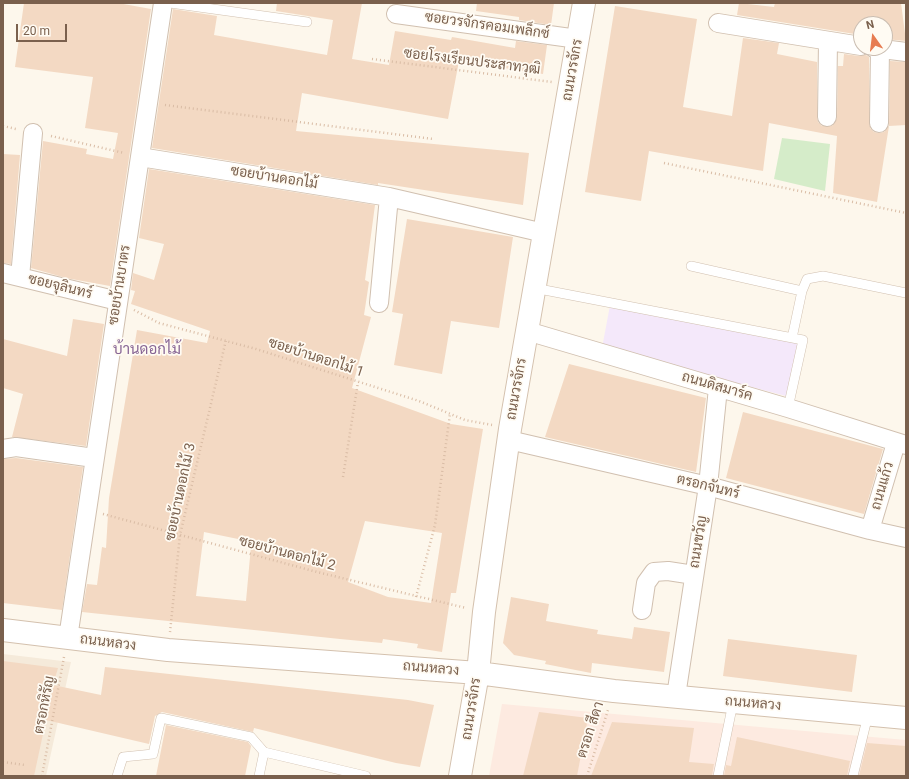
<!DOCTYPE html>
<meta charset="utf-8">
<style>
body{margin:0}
#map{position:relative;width:909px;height:779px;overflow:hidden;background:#fdf7ec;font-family:Roboto,sans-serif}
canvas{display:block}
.frame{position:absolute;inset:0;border:4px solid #7a604d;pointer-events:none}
.north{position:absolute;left:853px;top:16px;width:40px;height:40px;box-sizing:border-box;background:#fffbf3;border:1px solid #cabdb1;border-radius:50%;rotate:346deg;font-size:11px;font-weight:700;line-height:16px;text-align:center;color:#7a604d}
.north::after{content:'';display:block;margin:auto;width:14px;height:18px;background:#e77c51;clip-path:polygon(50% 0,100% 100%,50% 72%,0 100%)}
.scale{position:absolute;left:16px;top:24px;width:51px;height:18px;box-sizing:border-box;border:2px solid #7a604d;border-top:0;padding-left:5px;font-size:12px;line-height:14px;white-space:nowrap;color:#7a604d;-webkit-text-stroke:3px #fffbf3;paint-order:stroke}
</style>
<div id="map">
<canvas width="909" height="779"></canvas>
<div class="frame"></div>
<div class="north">N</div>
<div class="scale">20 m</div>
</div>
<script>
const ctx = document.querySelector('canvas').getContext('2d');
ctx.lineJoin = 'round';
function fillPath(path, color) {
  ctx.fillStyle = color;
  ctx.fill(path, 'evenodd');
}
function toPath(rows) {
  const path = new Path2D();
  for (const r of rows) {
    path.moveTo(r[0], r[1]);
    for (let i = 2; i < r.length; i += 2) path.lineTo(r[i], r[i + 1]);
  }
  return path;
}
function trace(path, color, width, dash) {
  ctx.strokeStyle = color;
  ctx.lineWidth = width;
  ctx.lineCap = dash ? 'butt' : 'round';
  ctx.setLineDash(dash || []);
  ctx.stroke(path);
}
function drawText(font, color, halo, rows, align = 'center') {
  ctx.font = font + ' Roboto,Sarabun,sans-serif';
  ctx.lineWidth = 3.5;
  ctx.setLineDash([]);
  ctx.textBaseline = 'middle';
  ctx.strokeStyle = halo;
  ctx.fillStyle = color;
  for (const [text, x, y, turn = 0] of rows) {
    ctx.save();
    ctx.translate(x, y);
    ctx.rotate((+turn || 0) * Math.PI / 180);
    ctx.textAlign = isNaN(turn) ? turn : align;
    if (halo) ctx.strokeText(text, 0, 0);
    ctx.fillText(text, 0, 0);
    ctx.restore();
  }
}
fillPath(toPath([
 [3,654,71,662,46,776,3,776]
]), '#f5eada');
fillPath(toPath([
 [502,704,906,740,906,776,489,776]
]), '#fdeae0');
fillPath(toPath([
 [611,300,800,335,786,396,602,348]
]), '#f4e8fa');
fillPath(toPath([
 [782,138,830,144,825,191,774,179]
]), '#d5ecc9');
fillPath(toPath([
 [24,3,118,3,151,9,110,286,66,278,31,268,43,141,87,149,86,154,113,159,118,133,85,128,93,77,15,67],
 [277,3,362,3,352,59,389,65,395,31,451,40,452,37,515,48,516,41,547,45,543,74,459,61,448,119,302,93,296,131,529,153,523,205,378,183,378,185,152,148,173,9,217,16,214,35,327,55,333,20,276,11],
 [477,3,554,3,551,25,519,20,519,17,476,11],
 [739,3,774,7,775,3,901,3,906,41,885,39,885,24,861,24,861,35,737,15],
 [615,6,697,19,683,107,732,116,743,38,779,43,777,54,817,62,817,117,818,122,822,126,832,126,837,118,838,66,843,66,844,54,859,56,866,55,869,57,870,128,874,132,879,133,884,132,889,126,877,202,833,193,837,136,769,123,763,171,649,151,641,201,585,192],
 [890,61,906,62,906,125,889,126],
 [3,154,20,155,11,264,3,263],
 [149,169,375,205,365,280,369,282,364,315,371,317,352,388,451,424,483,429,456,593,451,593,442,652,417,648,418,644,383,639,382,643,340,639,82,612,87,584,97,585,102,547,106,548,109,498,137,330,207,343,210,331,131,304,135,291,131,290,133,273,154,280,164,244,139,238],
 [365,521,442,533,431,603,388,597,348,582],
 [204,532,243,540,242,544,251,546,246,601,196,596],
 [407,219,513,237,499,328,451,321,442,374,394,365,403,314,392,312],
 [73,319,104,324,86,446,12,437,23,394,3,388,3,339,67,356],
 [569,364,706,398,696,472,545,437],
 [743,412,883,449,864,514,726,478],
 [16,458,83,467,62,610,3,603,3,459],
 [511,597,549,604,546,621,598,630,597,634,632,639,634,627,670,632,664,672,592,663,591,673,545,664,546,661,514,655,503,643],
 [728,639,857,655,852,692,723,676],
 [3,661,58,668,53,685,101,695,105,667,408,700,434,705,420,767,396,763,254,728,253,732,162,712,155,716,149,744,46,720,34,776,3,776],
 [539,712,588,718,577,776,523,776],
 [612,722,694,728,689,762,714,764,712,776,591,776],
 [166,725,248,742,251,746,245,776,156,776],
 [737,737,850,761,847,776,724,776,726,765,731,766],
 [867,743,906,746,906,776,859,776]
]), '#f3d9c3');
const lane = toPath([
 [170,3,307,22],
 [691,266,802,291],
 [534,288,803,340,788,408],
 [792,338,802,291,807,279,823,276,906,293],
 [117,776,123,757,153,754,161,718,251,737,264,752,366,776],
 [259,776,264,752],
 [718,776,733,703],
 [853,776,868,715]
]);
const street = toPath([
 [396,14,578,39],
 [718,23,861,46],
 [874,48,906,52],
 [827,117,828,41],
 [879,123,880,49],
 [140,157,389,197,544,233],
 [3,273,118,301],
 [20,277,33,133],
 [379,303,389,197],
 [527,331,788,408,906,445],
 [509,440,708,486,870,530,906,538],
 [3,449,16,447,94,458],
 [870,530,896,443],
 [642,610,646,583,654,572,668,571,694,575],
 [68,638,163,3],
 [676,696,708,486,718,388]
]);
const secondary = toPath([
 [3,630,168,650,478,673,614,691,906,718],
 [460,776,478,673,484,612,510,429,584,3]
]);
trace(lane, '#d1c0b0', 10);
trace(street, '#d1c0b0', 20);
trace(secondary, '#d4c1ae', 24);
trace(toPath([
 [372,59,552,82],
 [165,105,433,139],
 [3,126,16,129],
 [51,136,124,153],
 [664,163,906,213],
 [134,310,159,323,256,349,419,401,465,420,492,425],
 [343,477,358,382],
 [103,514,317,572,466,608],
 [416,597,435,525,450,414],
 [170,632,180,535,226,340],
 [3,762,25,765],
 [42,776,64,657],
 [587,776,608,710]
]), '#d9bca5', 2.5, [1, 3]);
trace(lane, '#fff', 9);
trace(street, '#fff', 18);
trace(secondary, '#fff', 22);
drawText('14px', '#7a604d', '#fffbf3', [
 ["ซอยวรจักรคอมเพล็กซ์",487,26,8],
 ["ซอยโรงเรียนประสาทวุฒิ",472,62,7],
 ["ถนนวรจักร",573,70,-80],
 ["ซอยบ้านดอกไม้",274,178,9],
 ["ซอยบ้านบาตร",120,285,-81],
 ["ซอยจุลินทร์",60,287,14],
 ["ซอยบ้านดอกไม้ 1",316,358,18],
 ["ถนนดิสมาร์ค",717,387,16],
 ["ถนนวรจักร",517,389,-80],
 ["ถนนแก้ว",883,486,-74],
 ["ตรอกจันทร์",708,487,14],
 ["ซอยบ้านดอกไม้ 3",181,492,-78],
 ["ถนนขวัญ",699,542,-81],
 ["ซอยบ้านดอกไม้ 2",287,554,15],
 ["ถนนหลวง",108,643,7],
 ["ถนนหลวง",431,669,5],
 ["ถนนหลวง",753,704,5],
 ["ตรอกหิรัญ",45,705,-79],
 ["ถนนวรจักร",472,709,-81],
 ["ตรอก สีดา",591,730,-72]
]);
drawText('15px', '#886695', '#fffbf3', [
 ["บ้านดอกไม้",147,350]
]);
</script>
